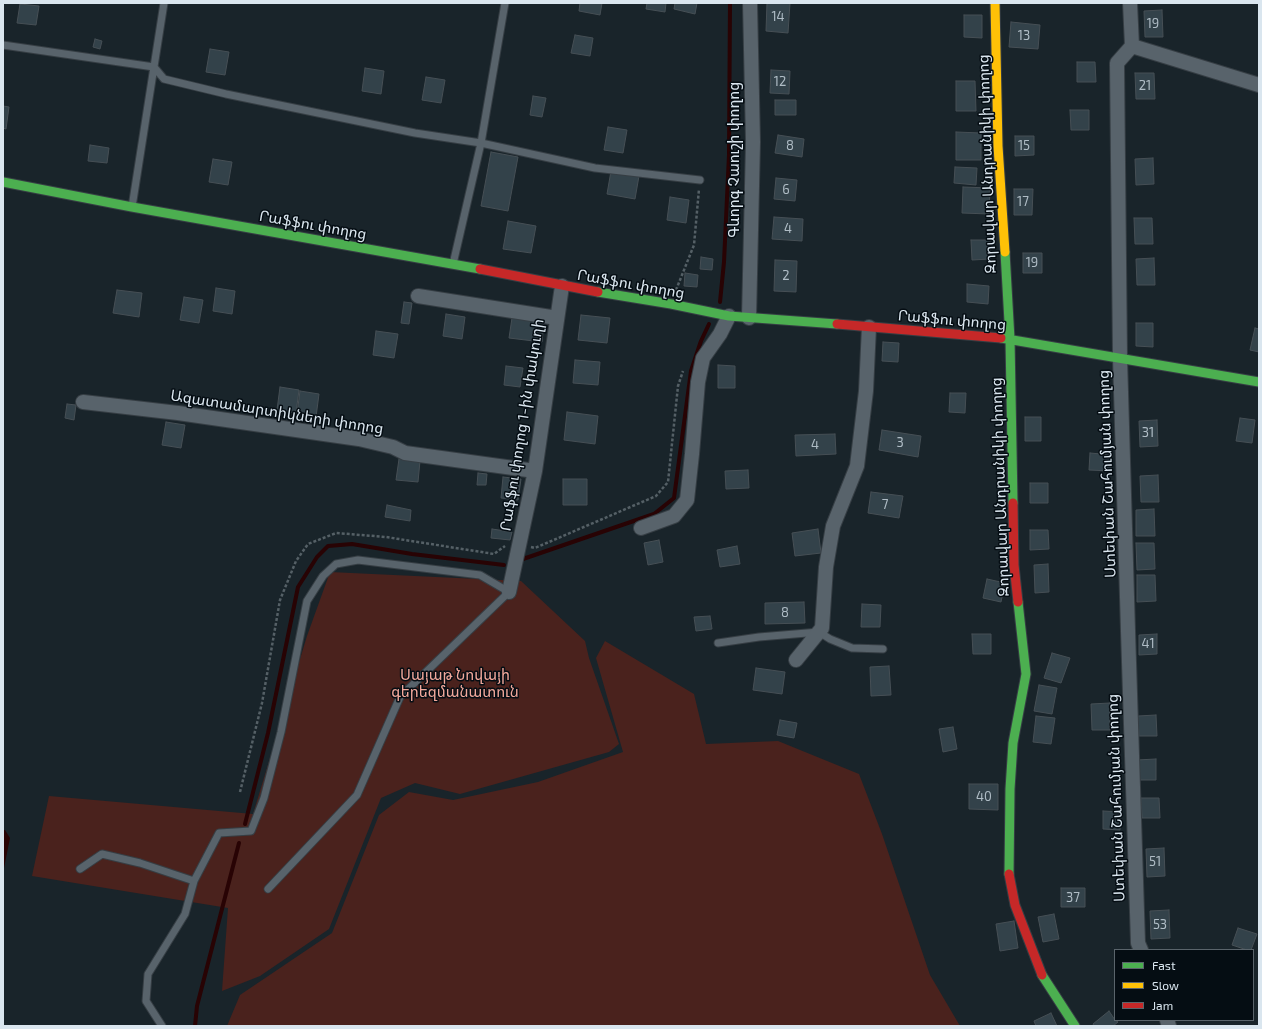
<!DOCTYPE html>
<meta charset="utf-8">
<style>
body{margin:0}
#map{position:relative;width:1262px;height:1029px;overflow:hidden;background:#19242a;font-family:"Exo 2",sans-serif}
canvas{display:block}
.frame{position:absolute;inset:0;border:4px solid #dae6ef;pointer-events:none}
.legend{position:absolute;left:1114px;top:949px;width:140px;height:72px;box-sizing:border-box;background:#050d13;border:1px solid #5a646b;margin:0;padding:5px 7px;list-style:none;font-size:12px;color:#dae6ef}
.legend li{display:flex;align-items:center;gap:8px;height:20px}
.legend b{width:20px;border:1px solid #5a646b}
</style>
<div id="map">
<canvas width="1262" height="1029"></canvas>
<div class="frame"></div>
<ul class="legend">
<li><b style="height:5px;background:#4caf50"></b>Fast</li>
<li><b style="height:5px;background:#ffc107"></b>Slow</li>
<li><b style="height:5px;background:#c62828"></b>Jam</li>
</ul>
</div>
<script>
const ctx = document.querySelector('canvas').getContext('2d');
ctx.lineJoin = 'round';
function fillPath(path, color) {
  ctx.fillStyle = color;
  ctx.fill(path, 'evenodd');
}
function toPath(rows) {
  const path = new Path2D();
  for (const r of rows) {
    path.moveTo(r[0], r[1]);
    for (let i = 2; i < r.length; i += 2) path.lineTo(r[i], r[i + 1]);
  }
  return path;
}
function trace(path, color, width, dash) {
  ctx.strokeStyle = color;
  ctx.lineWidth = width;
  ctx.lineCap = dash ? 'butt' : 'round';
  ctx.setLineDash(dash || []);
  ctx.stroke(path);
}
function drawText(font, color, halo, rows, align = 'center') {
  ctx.font = font + ' "Exo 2","Noto Sans Armenian",sans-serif';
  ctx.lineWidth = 3;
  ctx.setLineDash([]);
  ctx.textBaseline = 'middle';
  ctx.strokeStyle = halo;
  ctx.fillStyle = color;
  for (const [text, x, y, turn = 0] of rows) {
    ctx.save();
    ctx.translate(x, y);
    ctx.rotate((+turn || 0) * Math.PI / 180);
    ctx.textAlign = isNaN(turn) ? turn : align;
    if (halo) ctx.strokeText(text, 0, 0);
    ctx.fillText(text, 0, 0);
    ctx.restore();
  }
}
fillPath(toPath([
 [330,572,521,581,585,641,589,658,619,744,609,752,460,794,415,783,381,798,329,929,260,976,222,991,228,908,32,876,49,796,253,814,307,636],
 [605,641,694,694,706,744,778,741,859,774,882,834,930,975,960,1026,227,1026,240,995,332,933,379,815,409,792,453,800,538,782,623,752,596,658]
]), '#4a221d');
fillPath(toPath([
 [3,830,5,830,10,838,3,873]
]), '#280304');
trace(toPath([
 [720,302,724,262,729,155,730,3],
 [523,559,654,514,674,498,691,371,701,341,709,324],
 [245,824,268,733,298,587,317,557,328,546,352,544,412,554,504,565],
 [195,1026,197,1006,239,843]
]), '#280304', 4);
const building = toPath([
 [580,3,602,3,600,15,579,11,580,3],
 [647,3,666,3,665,12,646,9,647,3],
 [675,3,697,3,695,14,674,9,675,3],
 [767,3,790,3,788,33,766,31,767,3],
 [20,4,39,6,36,25,17,23,20,4],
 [1162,10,1163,37,1145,37,1144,11,1162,10],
 [964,15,982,15,982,38,964,37,964,15],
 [1011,22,1040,25,1038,49,1009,47,1011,22],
 [575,35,593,38,590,56,571,53,575,35],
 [95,39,102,41,100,49,93,47,95,39],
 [210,49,229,52,225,75,206,72,210,49],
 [1077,62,1095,62,1096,82,1077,82,1077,62],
 [365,68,384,71,381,94,362,91,365,68],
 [771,70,790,71,789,94,770,93,771,70],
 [1135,73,1154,73,1155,99,1136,99,1135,73],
 [426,77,445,80,441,103,422,100,426,77],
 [956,81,975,81,976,111,956,111,956,81],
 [533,96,546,98,542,117,530,115,533,96],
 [775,100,796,100,796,115,775,115,775,100],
 [3,106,9,107,6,129,3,128,3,106],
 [1070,110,1089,110,1089,130,1071,130,1070,110],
 [608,127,627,130,623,153,604,150,608,127],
 [956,132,981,133,981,160,956,160,956,132],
 [778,135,804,139,802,157,775,153,778,135],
 [1015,136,1034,136,1034,155,1015,156,1015,136],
 [90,145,109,148,107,163,88,161,90,145],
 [491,152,518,157,508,211,481,206,491,152],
 [1153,158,1154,184,1136,185,1135,159,1153,158],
 [213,159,232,162,228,185,209,182,213,159],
 [955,167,977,168,976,185,954,183,955,167],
 [611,171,639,176,635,199,607,194,611,171],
 [776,178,797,180,795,201,774,199,776,178],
 [963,187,990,188,989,214,962,213,963,187],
 [1014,189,1033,189,1032,215,1014,215,1014,189],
 [670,197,689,200,686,223,667,220,670,197],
 [774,217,803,219,802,241,772,239,774,217],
 [1134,218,1152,218,1153,244,1135,244,1134,218],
 [508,221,536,226,531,253,503,249,508,221],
 [971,240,990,240,990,259,972,260,971,240],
 [1023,253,1042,253,1042,273,1023,273,1023,253],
 [701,257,713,259,712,270,700,269,701,257],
 [1154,258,1155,285,1137,285,1136,259,1154,258],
 [775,260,797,261,796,292,774,291,775,260],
 [685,273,698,275,697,287,684,286,685,273],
 [967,284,989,286,988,304,967,302,967,284],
 [216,288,235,291,232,314,213,311,216,288],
 [117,290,142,293,139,317,113,313,117,290],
 [184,297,203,300,199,323,180,320,184,297],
 [404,302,412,303,409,324,401,323,404,302],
 [446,314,465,317,462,339,443,336,446,314],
 [581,315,610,318,607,343,578,340,581,315],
 [512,318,544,322,542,342,509,338,512,318],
 [1136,323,1153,323,1153,347,1136,346,1136,323],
 [1255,328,1259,329,1259,352,1250,350,1255,328],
 [376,331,398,334,394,358,373,355,376,331],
 [883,342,899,343,898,362,882,361,883,342],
 [575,360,600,362,598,385,573,383,575,360],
 [718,365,735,366,735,388,718,388,718,365],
 [506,366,523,368,520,387,504,385,506,366],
 [280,387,299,390,296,413,277,410,280,387],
 [300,391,319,394,316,417,297,414,300,391],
 [950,393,966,393,965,413,949,412,950,393],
 [67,404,76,405,74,420,65,418,67,404],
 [567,412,598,416,595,444,564,440,567,412],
 [1025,417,1041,417,1041,441,1025,441,1025,417],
 [1240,418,1255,420,1252,443,1236,441,1240,418],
 [1157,420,1158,446,1140,447,1139,421,1157,420],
 [166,422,185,425,181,448,162,445,166,422],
 [882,430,921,436,918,457,879,450,882,430],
 [835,434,836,454,796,456,795,435,835,434],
 [1090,453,1112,455,1111,471,1089,470,1090,453],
 [399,459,420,461,418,482,396,480,399,459],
 [748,470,749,488,726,489,725,471,748,470],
 [478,473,487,474,486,485,477,485,478,473],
 [1158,475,1159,502,1141,502,1140,476,1158,475],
 [503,477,521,479,518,500,501,498,503,477],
 [563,479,587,479,587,505,563,505,563,479],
 [1030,483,1048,483,1048,503,1030,503,1030,483],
 [871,492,903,496,899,518,868,513,871,492],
 [387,505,411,510,410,521,385,517,387,505],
 [1154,509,1155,536,1136,536,1136,510,1154,509],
 [492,529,512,532,510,540,491,538,492,529],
 [818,529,821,553,795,556,792,533,818,529],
 [1030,530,1048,530,1049,549,1030,550,1030,530],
 [659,540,663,562,648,565,644,543,659,540],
 [1136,543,1154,543,1155,569,1137,570,1136,543],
 [737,546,740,564,720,567,717,550,737,546],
 [1048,564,1049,592,1035,593,1034,565,1048,564],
 [1137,575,1155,575,1156,601,1137,602,1137,575],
 [987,579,1005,583,1001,602,983,598,987,579],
 [804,602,805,623,765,624,765,603,804,602],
 [862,604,881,605,880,627,861,627,862,604],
 [710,616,712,629,696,631,694,617,710,616],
 [972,634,991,634,991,654,973,654,972,634],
 [1157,634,1157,654,1139,655,1139,635,1157,634],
 [1052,653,1070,658,1061,683,1044,678,1052,653],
 [889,666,891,695,871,696,870,667,889,666],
 [756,668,785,672,782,694,753,690,756,668],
 [1039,685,1057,688,1052,714,1034,711,1039,685],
 [1110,703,1110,730,1092,730,1091,704,1110,703],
 [1156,715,1157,736,1139,736,1138,716,1156,715],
 [1036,716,1055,718,1051,744,1033,742,1036,716],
 [780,720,797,723,794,738,777,735,780,720],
 [953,727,957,749,943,752,939,729,953,727],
 [1156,759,1156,780,1138,780,1137,760,1156,759],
 [969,784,998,784,998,810,969,809,969,784],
 [1141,798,1159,798,1160,818,1142,818,1141,798],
 [1103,811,1121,812,1120,830,1103,829,1103,811],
 [1164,848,1165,876,1147,877,1146,849,1164,848],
 [1061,888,1085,888,1085,907,1061,907,1061,888],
 [1169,910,1170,938,1151,939,1150,911,1169,910],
 [1054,914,1059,939,1043,942,1038,917,1054,914],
 [1014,921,1018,948,1000,951,996,924,1014,921],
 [1238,928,1257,934,1251,950,1247,950,1232,945,1238,928],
 [1109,1011,1115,1020,1118,1022,1113,1026,1094,1026,1093,1024,1109,1011],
 [1051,1013,1057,1026,1036,1026,1034,1021,1051,1013]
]);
fillPath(building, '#33424a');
trace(building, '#464f55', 1);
const lane = toPath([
 [3,45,154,67,164,79,226,94,415,133,481,143,595,168,700,180],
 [132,207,164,3],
 [453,264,481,143,505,3],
 [718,643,759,637,819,632,830,639,852,648,883,649],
 [80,869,102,854,140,863,194,881],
 [162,1026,146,1001,148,974,185,914,194,881,219,833,251,831,264,798,281,732,307,601,323,576,336,564,358,560,480,575,509,592,400,697,357,795,268,889]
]);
const street = toPath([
 [1130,3,1132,46,1117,63,1120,358,1128,631,1138,943,1141,950],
 [1132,46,1259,85],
 [418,296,557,318],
 [749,318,753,142,750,3],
 [83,402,178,413,359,439,393,447,405,453,535,471],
 [641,528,674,516,687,500,692,454,698,382,703,358,720,334,729,316],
 [509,592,535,471,562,286],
 [796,660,822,628,826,567,833,526,857,466,866,391,869,327],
 [1167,1020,1169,1026]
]);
const fast = toPath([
 [3,182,132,207,480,269],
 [1005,252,1010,339,1013,503],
 [598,292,671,304,729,316,837,324],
 [1001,338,1259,382],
 [1009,874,1010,789,1013,743,1026,674,1018,602],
 [1042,975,1075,1026]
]);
const slow = toPath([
 [995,3,998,146,1005,252]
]);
const jam = toPath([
 [480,269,598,292],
 [837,324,1001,338],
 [1013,503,1014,565,1018,602],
 [1009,874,1015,905,1042,975]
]);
trace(lane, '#363e44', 9);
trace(street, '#363e44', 16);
trace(fast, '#363e44', 11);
trace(slow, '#363e44', 11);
trace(jam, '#363e44', 11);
trace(toPath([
 [676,290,694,245,699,189],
 [531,547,535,548,656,496,668,482,678,386,683,371],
 [240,792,262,703,280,600,296,561,308,544,336,533,386,537,494,554,505,546]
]), '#556066', 2.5, [3, 2]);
trace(lane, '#58636b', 7);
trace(street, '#58636b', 14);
trace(fast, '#4caf50', 9);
trace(slow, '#ffc107', 9);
trace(jam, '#c62828', 9);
drawText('13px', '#b0bdc6', null, [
 ["14",778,17],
 ["19",1153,24],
 ["13",1024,36],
 ["12",780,82],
 ["21",1145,86],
 ["8",790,146],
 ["15",1024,146],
 ["6",786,190],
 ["17",1023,202],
 ["4",788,229],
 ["19",1032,263],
 ["2",786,276],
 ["31",1148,433],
 ["3",900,443],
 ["4",815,445],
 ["7",885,505],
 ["8",785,613],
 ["41",1148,644],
 ["40",984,797],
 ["51",1155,862],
 ["37",1073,898],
 ["53",1160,925]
]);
drawText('15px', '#dae6ef', '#050d13', [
 ["Գևորգ Չաուշի փողոց",734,160,-90],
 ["Զորավար Անդրանիկի փողոց",987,164,-92],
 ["Րաֆֆու փողոց",313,225,10],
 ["Րաֆֆու փողոց",631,284,10],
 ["Րաֆֆու փողոց",952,320,5],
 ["Ազատամարտիկների փողոց",277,412,9],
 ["Րաֆֆու փողոց 1-ին փակուղի",522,425,-81],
 ["Ստեփան Շահումյան փողոց",1107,474,-92],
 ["Զորավար Անդրանիկի փողոց",1000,487,-92],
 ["Ստեփան Շահումյան փողոց",1116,798,-92]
]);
drawText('15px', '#f3a99c', '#050d13', [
 ["Սայաթ Նովայի",455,675],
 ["գերեզմանատուն",455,692]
]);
</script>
